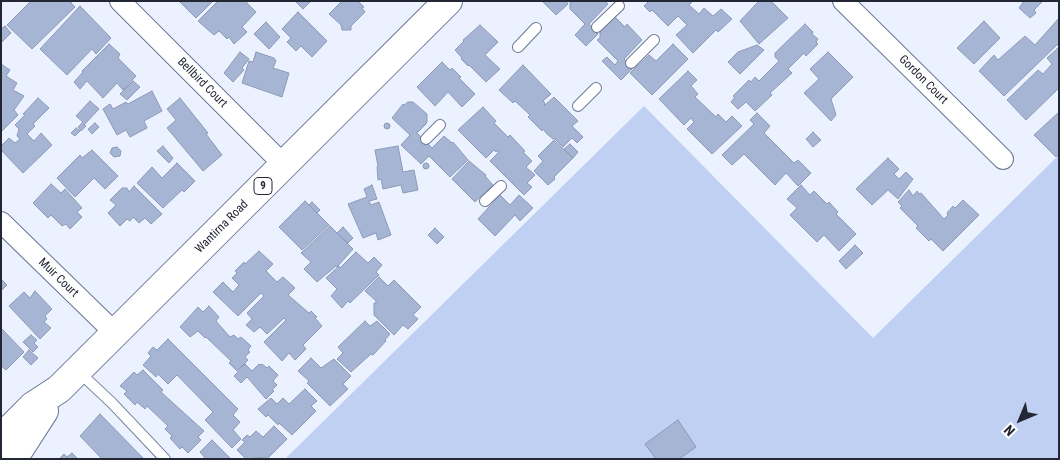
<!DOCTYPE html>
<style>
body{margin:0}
#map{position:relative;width:1060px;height:460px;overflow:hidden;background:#ebf1fe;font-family:"Roboto Condensed",sans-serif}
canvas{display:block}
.frame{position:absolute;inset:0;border:2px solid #222733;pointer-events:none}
.north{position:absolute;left:995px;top:395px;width:50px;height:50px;-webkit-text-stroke:4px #fefefe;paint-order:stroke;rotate:225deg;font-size:14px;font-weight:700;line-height:20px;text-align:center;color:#222733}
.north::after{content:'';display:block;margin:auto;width:18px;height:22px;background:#222733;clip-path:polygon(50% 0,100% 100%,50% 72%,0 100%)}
</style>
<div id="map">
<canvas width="1060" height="460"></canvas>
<div class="frame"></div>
<div class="north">N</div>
</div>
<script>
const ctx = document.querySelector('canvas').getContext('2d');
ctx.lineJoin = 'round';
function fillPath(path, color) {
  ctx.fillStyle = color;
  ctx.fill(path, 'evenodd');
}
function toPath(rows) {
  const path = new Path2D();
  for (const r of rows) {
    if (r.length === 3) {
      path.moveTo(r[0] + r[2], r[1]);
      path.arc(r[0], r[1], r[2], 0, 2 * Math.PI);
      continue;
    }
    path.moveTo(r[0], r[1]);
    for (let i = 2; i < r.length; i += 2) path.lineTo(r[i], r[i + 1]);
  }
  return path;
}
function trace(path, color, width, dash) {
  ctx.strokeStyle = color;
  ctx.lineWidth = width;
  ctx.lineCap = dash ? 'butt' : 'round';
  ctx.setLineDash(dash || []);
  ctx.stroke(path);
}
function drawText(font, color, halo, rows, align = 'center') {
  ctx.font = font + ' "Roboto Condensed",sans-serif';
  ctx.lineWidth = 4.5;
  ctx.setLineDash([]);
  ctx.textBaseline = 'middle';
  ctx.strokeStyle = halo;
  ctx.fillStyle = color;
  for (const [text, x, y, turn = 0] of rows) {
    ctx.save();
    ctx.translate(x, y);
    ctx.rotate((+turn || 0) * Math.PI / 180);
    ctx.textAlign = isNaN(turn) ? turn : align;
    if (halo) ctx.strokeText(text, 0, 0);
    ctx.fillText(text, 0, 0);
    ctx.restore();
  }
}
fillPath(toPath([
 [644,106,873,338,1059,155,1059,459,285,459]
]), '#bfd0f3');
const building = toPath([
 [31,1,72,1,71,3,75,7,32,49,7,25,31,1],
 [179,1,213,1,196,18,179,1],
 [218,1,245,1,256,12,242,27,247,32,234,44,229,37,227,39,219,31,214,35,198,21,218,1],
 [295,1,311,1,303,9,295,1],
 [342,1,358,1,364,7,362,8,365,12,351,26,351,30,342,30,341,25,329,14,342,1],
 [542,1,566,1,568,4,556,15,542,1],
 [570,1,605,1,608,4,589,24,598,34,586,46,575,35,585,24,570,9,570,1],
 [649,1,693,1,689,5,699,14,704,8,713,16,721,9,732,19,718,32,716,30,693,53,676,35,687,25,678,16,668,26,652,10,650,12,644,6,649,1],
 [759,1,771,1,788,18,759,44,740,21,759,1],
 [1043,1,1034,10,1036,13,1030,18,1019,8,1024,1,1043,1],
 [80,6,111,38,96,54,92,49,67,75,40,49,80,6],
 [298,12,327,41,312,57,301,46,296,51,287,42,291,38,282,29,298,12],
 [614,16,625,27,627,24,642,40,624,59,633,68,621,80,602,61,607,57,615,65,618,61,597,40,600,38,600,31,614,16],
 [1059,18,1059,43,1004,96,979,71,994,55,998,60,1025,36,1035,45,1059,18],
 [984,21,1000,38,974,64,957,48,984,21],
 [266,22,280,37,269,49,254,34,266,22],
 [805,24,813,32,812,34,818,39,816,42,818,44,806,56,804,53,788,69,792,73,770,93,772,95,755,111,746,102,738,109,731,102,735,97,733,96,749,80,751,82,755,77,759,81,779,61,775,57,775,53,805,24],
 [480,25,498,42,485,55,500,69,486,82,469,65,468,66,461,59,462,58,455,50,464,41,463,40,480,25],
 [5,26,11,33,1,43,1,27,3,28,5,26],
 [109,44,120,54,118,58,136,76,123,90,117,83,103,98,87,81,80,89,74,82,83,72,82,71,109,44],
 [673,44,688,59,652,95,630,73,649,55,656,61,673,44],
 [757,45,764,50,740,74,728,62,738,52,757,45],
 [1059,47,1059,88,1026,120,1007,100,1038,70,1043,74,1052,64,1047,58,1059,47],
 [240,52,249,59,242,68,244,70,233,82,224,73,240,52],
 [256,52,274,58,276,61,273,68,289,73,282,97,242,83,249,61,253,62,256,52],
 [828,52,853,77,831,99,836,115,831,121,804,93,819,79,810,69,828,52],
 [442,62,450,70,452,68,461,77,459,78,475,94,462,107,448,92,435,106,417,87,442,62],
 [1,64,10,70,6,76,17,83,13,90,24,96,14,110,18,115,1,132,1,64],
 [523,65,551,94,543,101,545,103,544,106,554,97,578,121,572,126,583,137,577,143,572,138,563,147,554,138,553,139,547,134,543,129,542,131,528,117,530,115,515,101,513,103,499,90,523,65],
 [688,71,697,80,691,86,698,94,695,97,716,117,718,114,726,122,732,116,742,126,712,154,687,129,694,122,691,118,684,125,659,99,688,71],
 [133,81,140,87,127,100,120,94,133,81],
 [152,91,162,111,144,121,147,128,130,137,126,130,117,135,103,109,110,104,113,109,126,102,128,104,152,91],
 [38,98,49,108,33,124,35,126,27,134,34,141,41,133,52,145,23,173,1,150,1,146,9,138,15,143,20,139,17,136,19,129,15,125,25,115,23,114,38,98],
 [180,98,208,133,206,134,222,155,203,171,167,128,176,120,167,109,180,98],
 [90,101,99,109,84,125,86,126,81,131,78,127,83,122,76,116,90,101],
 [408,102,413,102,427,114,427,121,426,124,418,132,416,132,432,148,444,136,452,143,453,142,468,160,450,177,429,156,421,164,401,145,410,135,392,118,403,104,404,105,408,102],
 [483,107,496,121,494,123,508,137,510,135,525,151,523,152,532,161,526,167,535,175,527,183,532,187,524,195,490,161,500,151,498,151,496,152,494,150,486,158,458,130,483,107],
 [1059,112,1059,154,1056,157,1034,135,1059,112],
 [757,113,770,126,764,133,794,163,798,160,811,173,798,186,786,173,775,185,744,154,732,165,722,155,754,124,750,120,757,113],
 [95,123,99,127,92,134,88,129,95,123],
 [387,126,3],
 [76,128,80,131,75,136,71,133,76,128],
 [813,132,821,140,813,147,806,139,813,132],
 [554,140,573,158,554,177,555,179,548,185,534,171,543,161,538,156,554,140],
 [570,144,578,152,573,158,564,149,570,144],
 [163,146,173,158,169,163,157,151,163,146],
 [398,146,403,172,414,170,418,190,403,193,401,185,383,189,381,179,378,180,377,167,378,166,375,150,398,146],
 [117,147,121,151,120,156,114,157,110,153,112,148,117,147],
 [92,150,118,176,105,189,94,178,75,197,57,178,80,155,82,158,92,150],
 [888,158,899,169,894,174,899,179,906,172,913,179,898,199,888,190,872,205,856,189,888,158],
 [469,161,486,175,485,176,493,185,475,202,452,179,469,161],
 [177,163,195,181,184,192,182,190,163,208,137,183,152,167,162,178,177,163],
 [426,166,3],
 [51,184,61,193,65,189,82,208,77,212,82,217,70,229,66,224,62,226,51,215,48,218,33,203,51,184],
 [372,185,377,199,369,201,371,205,379,202,391,235,378,240,376,233,363,238,348,204,367,197,364,189,372,185],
 [801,185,810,195,814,191,827,204,829,202,838,212,836,214,856,234,839,251,824,235,817,242,790,215,797,208,787,199,801,185],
 [134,186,162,214,151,224,145,218,139,223,133,217,130,221,127,219,120,226,108,213,116,205,110,200,122,188,127,188,129,192,134,186],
 [909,190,913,196,917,191,919,194,921,193,944,219,948,215,947,213,953,206,955,208,963,200,979,215,943,251,931,239,929,241,916,228,918,226,900,208,902,206,898,202,909,190],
 [500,195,510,205,519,195,533,208,520,221,515,215,495,236,478,219,500,195],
 [305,201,329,225,302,250,279,227,305,201],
 [312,202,320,210,317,213,309,205,312,202],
 [330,226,353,249,337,267,336,266,317,282,304,269,311,262,301,253,330,226],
 [343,227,353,238,348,243,337,233,343,227],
 [435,228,444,237,437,244,428,235,435,228],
 [855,245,863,253,846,269,839,261,855,245],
 [259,251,273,264,266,271,277,282,283,277,295,288,288,295,309,313,311,311,317,317,315,318,322,326,303,345,306,349,295,360,289,353,282,361,264,342,286,320,284,318,267,334,260,327,254,332,246,325,252,319,247,313,264,296,261,293,238,316,213,292,223,282,233,292,239,285,232,278,237,273,235,271,244,262,245,264,259,251],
 [356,252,368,263,374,257,382,265,376,272,379,275,350,303,348,301,342,308,331,296,337,289,326,278,339,266,340,268,356,252],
 [379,277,388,286,394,280,421,307,413,315,418,319,408,329,403,325,394,335,374,315,374,303,376,303,376,301,365,291,379,277],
 [1,279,7,285,1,291,1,279],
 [35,291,52,309,45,316,47,319,44,322,51,328,40,339,9,306,24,292,30,298,35,291],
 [209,306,219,317,216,321,230,337,234,335,238,339,241,337,251,346,248,350,250,352,245,357,248,360,237,371,229,363,231,361,206,337,205,338,198,331,190,337,180,327,198,307,203,312,209,306],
 [365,321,370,326,377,321,390,334,385,340,386,341,373,355,371,354,351,372,337,359,343,353,338,347,365,321],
 [1,328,24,352,6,370,1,366,1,328],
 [31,335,37,340,34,343,38,347,33,352,23,342,31,335],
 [168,339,238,409,233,415,240,422,233,430,241,439,232,448,205,420,213,412,177,375,168,384,158,374,156,377,143,365,151,356,148,353,153,347,157,350,168,339],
 [29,350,38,358,31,365,23,357,29,350],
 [311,358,321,368,334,359,351,376,343,384,348,389,330,406,307,383,309,381,298,371,311,358],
 [245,364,252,371,259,364,260,365,262,364,267,368,269,366,278,375,273,381,277,385,272,390,274,391,266,399,247,377,241,383,234,376,245,364],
 [143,370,163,390,161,392,204,431,198,437,201,440,188,453,182,447,180,449,170,438,172,436,165,429,168,426,147,406,145,409,137,402,135,405,124,394,127,391,120,386,134,372,137,375,143,370],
 [305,389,317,401,311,406,316,411,292,435,279,423,278,425,268,415,266,417,258,409,271,398,277,404,283,398,289,404,305,389],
 [100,414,144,459,102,459,80,436,100,414],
 [678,420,696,447,679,459,656,459,645,444,678,420],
 [274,426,287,439,267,459,265,457,246,459,237,450,245,442,242,440,247,435,250,437,256,431,263,437,274,426],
 [212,440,231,459,206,459,200,452,212,440],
 [72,453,78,459,59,459,64,454,67,457,72,453]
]);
fillPath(building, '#a7b5d4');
trace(building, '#8c9ab7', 1);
const lane = toPath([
 [597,27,619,6],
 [518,47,536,28],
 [631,63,654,40],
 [578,106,596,88],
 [426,139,440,125],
 [485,201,501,186],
 [78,371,112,403,165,459]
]);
const street = toPath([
 [120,1,284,165],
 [843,1,1003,159],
 [1,222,115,333]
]);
const primary = toPath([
 [1,438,33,406,59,389,448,1],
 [13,459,44,411]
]);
trace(lane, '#697793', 12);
trace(street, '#697793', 22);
trace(primary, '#697793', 30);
trace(lane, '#fff', 10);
trace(street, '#fff', 20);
trace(primary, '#fff', 28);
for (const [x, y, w] of [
 [263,186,18]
]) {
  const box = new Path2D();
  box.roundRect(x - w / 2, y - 8.5, w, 17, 4);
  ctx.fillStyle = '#fefefe';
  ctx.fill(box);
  trace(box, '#222733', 1);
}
drawText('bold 11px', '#222733', null, [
 ["9",263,186]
]);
drawText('12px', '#222733', '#fefefe', [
 ["Gordon Court",923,80,45],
 ["Bellbird Court",202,83,45],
 ["Wantirna Road",222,227,-45],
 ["Muir Court",58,278,44]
]);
</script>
